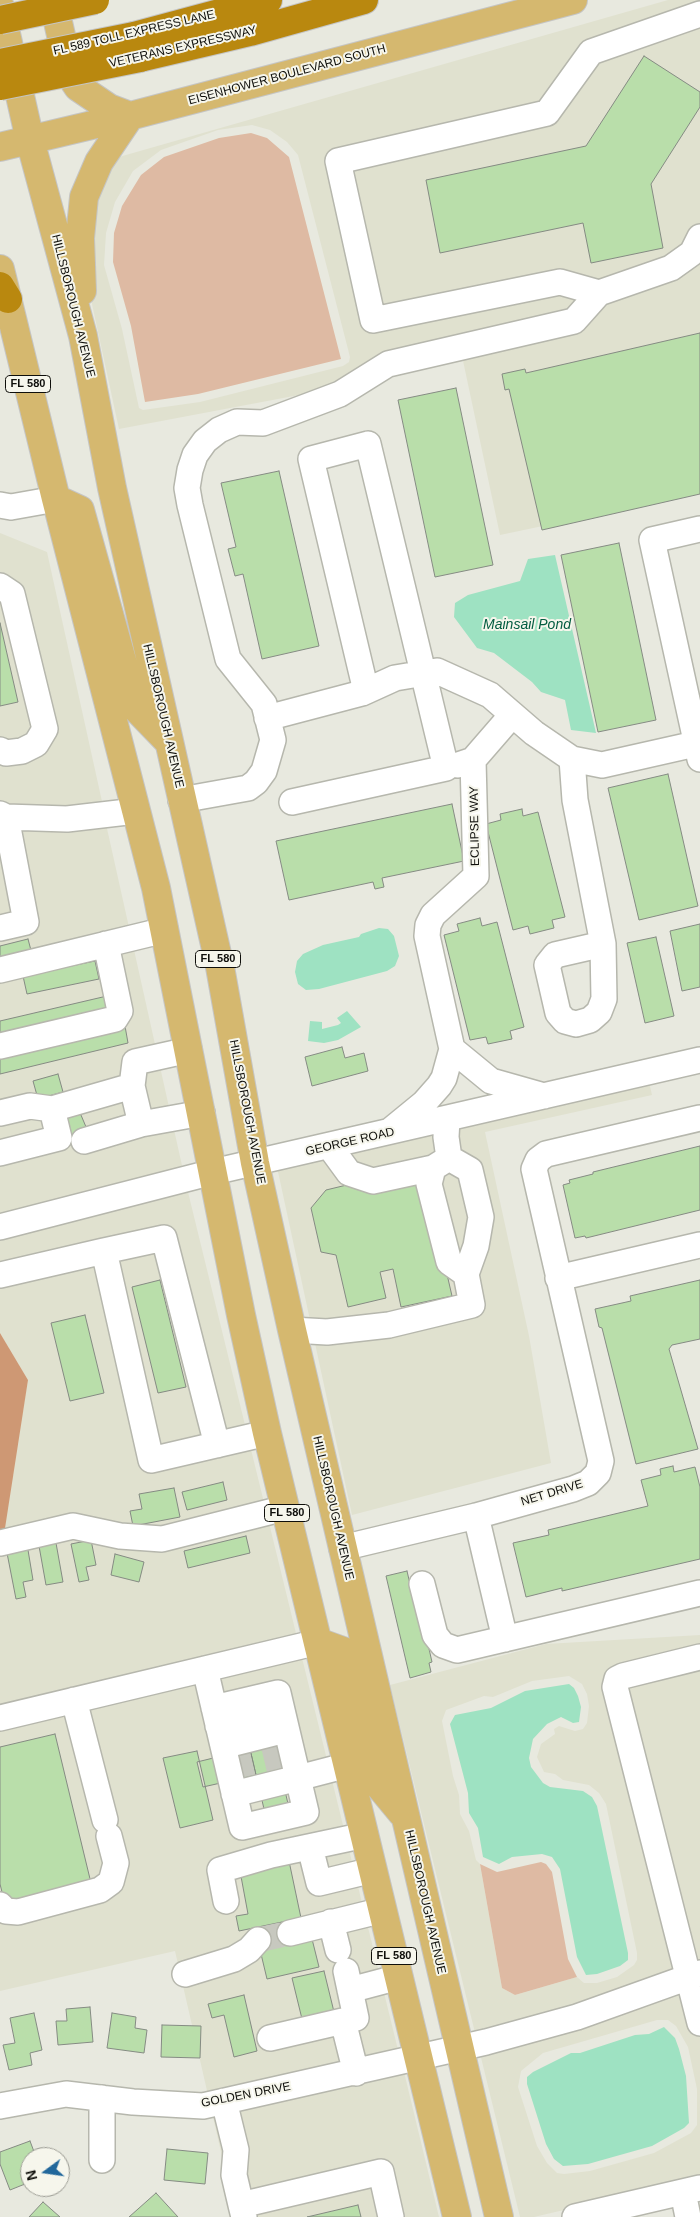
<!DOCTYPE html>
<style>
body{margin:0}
#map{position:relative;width:700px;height:2217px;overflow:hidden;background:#e8e9df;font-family:Arial,sans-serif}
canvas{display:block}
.north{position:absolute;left:20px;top:2147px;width:50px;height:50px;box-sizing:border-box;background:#f6f6ec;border:1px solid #9a9a92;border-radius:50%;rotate:256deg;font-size:14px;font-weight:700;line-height:20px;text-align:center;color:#0f0f0b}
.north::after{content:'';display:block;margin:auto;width:18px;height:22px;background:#21679b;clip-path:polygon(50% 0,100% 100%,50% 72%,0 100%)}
</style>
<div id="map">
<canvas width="700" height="2217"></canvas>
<div class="north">N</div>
</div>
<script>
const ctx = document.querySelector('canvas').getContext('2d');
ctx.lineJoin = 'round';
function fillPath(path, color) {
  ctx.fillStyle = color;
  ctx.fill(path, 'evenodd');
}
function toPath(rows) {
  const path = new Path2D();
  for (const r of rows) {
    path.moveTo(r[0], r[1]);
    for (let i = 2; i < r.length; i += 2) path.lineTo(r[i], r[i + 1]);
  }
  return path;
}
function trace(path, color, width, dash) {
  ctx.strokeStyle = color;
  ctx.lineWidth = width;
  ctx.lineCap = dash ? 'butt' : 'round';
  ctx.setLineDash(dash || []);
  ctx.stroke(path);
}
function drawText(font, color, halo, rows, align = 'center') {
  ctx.font = font + ' Arial,sans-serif';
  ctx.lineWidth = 4;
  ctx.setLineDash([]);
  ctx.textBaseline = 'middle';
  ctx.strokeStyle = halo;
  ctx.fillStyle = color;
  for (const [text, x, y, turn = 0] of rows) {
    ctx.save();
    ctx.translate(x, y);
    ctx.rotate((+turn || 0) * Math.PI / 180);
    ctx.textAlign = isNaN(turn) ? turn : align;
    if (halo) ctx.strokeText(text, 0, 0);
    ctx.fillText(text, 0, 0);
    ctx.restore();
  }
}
fillPath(toPath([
 [668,0,700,0,700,493,500,535,462,356,352,385,119,429,92,304,91,238,95,199,112,159],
 [252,125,270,130,287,142,298,155,350,357,349,362,343,366,200,402,143,410,139,408,122,329,104,265,106,233,115,202,133,171,161,150,218,130],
 [0,533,47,552,103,806,67,810,9,807,0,802],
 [106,824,183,1170,0,1217,0,825],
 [649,1082,652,1095,485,1132,529,1336,551,1463,352,1515,277,1167],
 [187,1188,399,2054,208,2095,175,1951,0,1991,0,1542,28,1380,0,1333,0,1237],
 [700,1635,700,2178,534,2217,520,2217,390,1685,546,1644],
 [569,1676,582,1684,587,1694,589,1706,587,1723,583,1729,575,1731,559,1726,554,1729,555,1734,541,1744,537,1757,544,1772,555,1774,563,1780,589,1785,599,1793,606,1804,637,1953,637,1960,634,1965,617,1977,597,1983,584,1983,577,1977,515,1995,502,1988,480,1864,476,1860,469,1831,460,1814,459,1795,453,1776,442,1721,446,1710,484,1696,493,1697,532,1681],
 [657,2020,668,2020,676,2026,688,2047,697,2089,697,2125,691,2133,654,2153,590,2171,564,2174,557,2173,547,2163,537,2146,518,2087,521,2071,543,2053],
 [404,2072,439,2217,236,2217,212,2113]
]), '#e0e1cf');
fillPath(toPath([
 [251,133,267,138,289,157,341,359,198,394,145,402,131,326,113,262,114,233,122,206,141,175,164,157,219,138],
 [541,1862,546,1864,552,1872,568,1959,577,1977,515,1995,502,1988,480,1864,497,1872]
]), '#debaa3');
fillPath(toPath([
 [0,1333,28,1380,3,1541,0,1542]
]), '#ce9874');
fillPath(toPath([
 [555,555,596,733,571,730,565,700,541,692,532,682,494,653,477,648,454,617,455,603,468,595,520,581,528,559],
 [379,928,388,929,394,936,399,956,395,966,387,971,319,989,306,990,298,984,295,972,297,961,303,954,323,945,359,937,361,934],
 [347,1011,361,1027,338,1040,324,1043,308,1041,310,1021,322,1022,322,1029,338,1025,341,1023,337,1018],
 [569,1684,574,1688,578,1696,581,1707,579,1722,573,1723,561,1717,547,1724,533,1739,529,1758,531,1767,543,1783,550,1787,583,1791,592,1797,597,1806,628,1953,628,1960,620,1966,597,1974,586,1975,577,1957,560,1869,552,1857,542,1854,512,1857,499,1864,483,1857,478,1828,469,1813,468,1793,450,1724,455,1715,491,1708,525,1691],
 [664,2027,675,2038,679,2049,686,2076,689,2123,684,2128,652,2146,588,2164,563,2166,554,2159,546,2144,527,2084,527,2077,533,2072,571,2053,580,2053,635,2035,649,2034]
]), '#9ee2c2');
const building = toPath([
 [644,56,700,92,700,107,651,184,663,248,591,263,583,223,440,253,426,180,586,146,644,56],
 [700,333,700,494,542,530,509,389,505,390,502,374,525,369,526,373,700,333],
 [456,388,493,565,435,577,398,400,456,388],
 [279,471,319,646,262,659,243,574,235,576,228,549,236,547,221,483,279,471],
 [619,543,656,720,598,732,561,555,619,543],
 [0,623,18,702,0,706,0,623],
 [668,774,698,906,639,920,608,788,668,774],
 [452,804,464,861,382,878,384,887,375,889,373,882,289,900,276,841,452,804],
 [522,809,523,816,538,812,565,917,552,920,554,928,530,934,528,926,513,930,486,824,501,820,500,814,522,809],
 [480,918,482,926,497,922,524,1027,510,1031,512,1039,488,1044,486,1037,470,1040,444,935,459,931,457,924,480,918],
 [700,924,700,987,682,991,670,931,700,924],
 [656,937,674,1016,645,1023,627,943,656,937],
 [28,939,33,958,0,966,0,946,28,939],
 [95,961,99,979,27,994,23,976,95,961],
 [107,996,111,1013,0,1038,0,1021,107,996],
 [125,1026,128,1043,0,1074,0,1055,125,1026],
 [342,1047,345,1058,364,1053,368,1071,312,1086,305,1057,342,1047],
 [58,1074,63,1092,38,1099,33,1081,58,1074],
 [78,1108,89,1134,73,1140,62,1114,78,1108],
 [700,1146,700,1210,586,1238,585,1236,575,1238,563,1185,570,1183,569,1180,593,1174,593,1172,700,1146],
 [425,1179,452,1296,401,1307,393,1269,380,1272,386,1298,348,1307,336,1255,321,1252,311,1208,326,1190,355,1183,425,1179],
 [160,1280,186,1387,158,1393,132,1287,160,1280],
 [700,1280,700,1339,672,1345,669,1349,698,1449,636,1464,602,1328,599,1327,595,1309,631,1301,630,1296,700,1280],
 [85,1315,104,1393,70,1401,51,1323,85,1315],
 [673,1466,674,1472,695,1467,700,1487,700,1559,562,1591,562,1588,526,1597,513,1543,549,1535,548,1530,648,1506,641,1480,661,1475,660,1469,673,1466],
 [223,1482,227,1500,187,1510,182,1492,223,1482],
 [174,1488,180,1517,133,1526,130,1511,142,1509,139,1494,174,1488],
 [246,1536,250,1553,188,1568,184,1551,246,1536],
 [91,1540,96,1565,86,1567,89,1580,79,1582,71,1544,91,1540],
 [56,1543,63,1582,46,1585,39,1546,56,1543],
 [28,1550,33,1580,23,1582,26,1597,16,1599,7,1553,28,1550],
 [115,1554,144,1562,139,1582,111,1575,115,1554],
 [407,1571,410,1584,413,1583,421,1630,424,1640,427,1640,432,1662,429,1663,431,1672,410,1678,386,1576,407,1571],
 [262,1692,292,1821,268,1826,238,1698,262,1692],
 [55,1734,91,1883,5,1904,0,1884,0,1747,55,1734],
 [250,1749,256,1775,203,1787,197,1762,250,1749],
 [197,1751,213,1820,180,1828,163,1758,197,1751],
 [289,1861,301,1918,239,1931,236,1916,248,1914,240,1871,289,1861],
 [288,1926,311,1935,319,1967,267,1979,256,1933,288,1926],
 [324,1971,335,2016,303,2023,292,1978,324,1971],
 [244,1995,257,2051,234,2057,224,2015,212,2018,208,2004,244,1995],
 [90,2007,93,2042,58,2045,56,2021,67,2021,66,2009,90,2007],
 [34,2013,42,2050,30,2053,32,2065,9,2070,3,2045,15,2043,10,2018,34,2013],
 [112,2013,136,2017,135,2028,147,2030,144,2053,107,2048,112,2013],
 [162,2025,201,2026,200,2058,161,2057,162,2025],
 [30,2141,36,2157,30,2157,30,2182,10,2190,0,2164,0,2152,30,2141],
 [167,2149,208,2153,205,2184,164,2180,167,2149],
 [156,2193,178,2217,129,2217,156,2193],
 [43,2202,60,2217,29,2217,43,2202],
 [358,2205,361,2217,307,2217,358,2205]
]);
fillPath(building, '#b9deaa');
trace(building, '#858b83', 1);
trace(toPath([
 [228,1768,292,1753],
 [258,1940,290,1933]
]), '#c7c8bf', 25, [25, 12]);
const minor = toPath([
 [599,293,671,268,692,253,700,237],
 [0,505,11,507,56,499],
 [700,529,652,540,700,759],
 [0,586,12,594,45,729,36,744,22,751,6,753,0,750],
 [267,718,362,693,395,678,437,671,490,695,534,733,572,759,602,765,700,743],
 [572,759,575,800,603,944,555,955,547,965,558,1013,565,1021,576,1024,590,1020,599,1012,604,999,603,944],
 [458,765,473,760,512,715],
 [181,800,248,788,256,782,264,771,273,740,264,704,228,659,190,505,187,488,190,470,195,455,205,441,219,430,237,422,263,423,340,394,388,364,574,321,599,293,560,282,373,320,338,161,547,113,591,52,700,14],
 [292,802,446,768,368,444,311,459,366,691],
 [0,814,6,817,67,819,136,811],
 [0,928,26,922,6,817],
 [0,970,165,930],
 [0,1046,115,1019,120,1011,106,944],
 [452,1049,491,1081,544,1096],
 [132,1086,141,1124,202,1113],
 [0,1113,30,1106,52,1109,132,1086,135,1062,189,1050],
 [391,1130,424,1103,439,1086,444,1078,452,1049,427,936,428,925,433,915,476,876,473,760],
 [84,1141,141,1124],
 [330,1147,349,1173,373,1181,433,1168,449,1158,446,1137,447,1119],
 [0,1153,59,1138,52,1109],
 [433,1168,429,1184,449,1262,466,1274,476,1246,481,1217,470,1170,449,1158],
 [0,1227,213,1172,700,1060],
 [104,1251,164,1238,217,1445],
 [0,1275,104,1251,151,1460,267,1433],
 [558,1278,700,1245],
 [292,1330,327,1332,389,1325,472,1305,466,1274],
 [476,1516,505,1639],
 [0,1543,73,1526,120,1536,162,1539,285,1508],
 [342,1548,476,1516,573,1489,588,1483,598,1473,601,1461,534,1169,538,1160,546,1154,700,1118],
 [422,1584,435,1635,443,1645,457,1650,700,1593],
 [700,1657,623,1676,617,1679,615,1687,700,2023],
 [205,1669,242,1827,306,1812,298,1778,348,1765],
 [74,1700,105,1820],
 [214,1708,278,1693,298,1778,234,1794],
 [0,1718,318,1642],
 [218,1726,282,1710],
 [223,1746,286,1730],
 [310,1847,319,1883,373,1870],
 [226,1901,220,1870,271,1855,365,1835],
 [0,1905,6,1911,18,1912,100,1890,111,1882,116,1863,109,1836],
 [331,1922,338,1950],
 [290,1933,383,1910],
 [346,1971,356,2018,343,2021,356,2073],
 [185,1974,234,1959,249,1950,258,1940],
 [350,1990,399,1977],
 [270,2038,343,2021],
 [224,2101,236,2150,234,2175,241,2205],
 [0,2106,66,2094,133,2102,203,2106,486,2042,577,2017,700,1973],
 [102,2160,102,2098],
 [683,2192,688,2217],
 [244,2217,241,2205,381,2172,391,2217],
 [575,2217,700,2188]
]);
const major = toPath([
 [53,0,70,75,78,87,109,108,130,116],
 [0,7,30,140,83,336,112,488,220,967,255,1163,292,1330,499,2217],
 [0,147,130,116,573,0],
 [0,269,56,499,156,888,241,1315,267,1433,457,2217],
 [82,291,80,238,84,197,99,162,130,116],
 [56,499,80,510,135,707,167,740],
 [318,1642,343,1651,373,1778,402,1813]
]);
const highway = toPath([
 [134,36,268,0],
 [140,58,250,32,364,0],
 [0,286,8,299]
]);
trace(minor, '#b6b7ad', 28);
trace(major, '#c5c5c4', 30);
trace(highway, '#c5c5c4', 30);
trace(minor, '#fff', 25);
trace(major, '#d5b86f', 28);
trace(highway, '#b9880f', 28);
const highwayBridge = toPath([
 [0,20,95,0],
 [0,63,134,36],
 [0,86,140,58]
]);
trace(highwayBridge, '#c5c5c4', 30, []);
trace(highwayBridge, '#b9880f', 28);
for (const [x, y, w] of [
 [28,384,45],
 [218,959,45],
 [287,1513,45],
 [394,1956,45]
]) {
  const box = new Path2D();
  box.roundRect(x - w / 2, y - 8.5, w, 17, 4);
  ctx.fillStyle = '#f6f6ec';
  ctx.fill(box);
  trace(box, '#0f0f0b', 1);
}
drawText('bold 11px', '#0f0f0b', null, [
 ["FL 580",28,384],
 ["FL 580",218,959],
 ["FL 580",287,1513],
 ["FL 580",394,1956]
]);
drawText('12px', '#0f0f0b', '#f6f6ec', [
 ["FL 589 TOLL EXPRESS LANE",134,33,-13],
 ["VETERANS EXPRESSWAY",183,47,-13],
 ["EISENHOWER BOULEVARD SOUTH",287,75,-15],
 ["HILLSBOROUGH AVENUE",73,306,76],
 ["HILLSBOROUGH AVENUE",163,716,77],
 ["ECLIPSE WAY",475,826,-91],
 ["HILLSBOROUGH AVENUE",247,1112,79],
 ["GEORGE ROAD",350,1142,-13],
 ["NET DRIVE",552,1493,-17],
 ["HILLSBOROUGH AVENUE",333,1508,77],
 ["HILLSBOROUGH AVENUE",425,1902,77],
 ["GOLDEN DRIVE",246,2095,-11]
]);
drawText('italic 14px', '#035c40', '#f6f6ec', [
 ["Mainsail Pond",527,625]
]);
</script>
